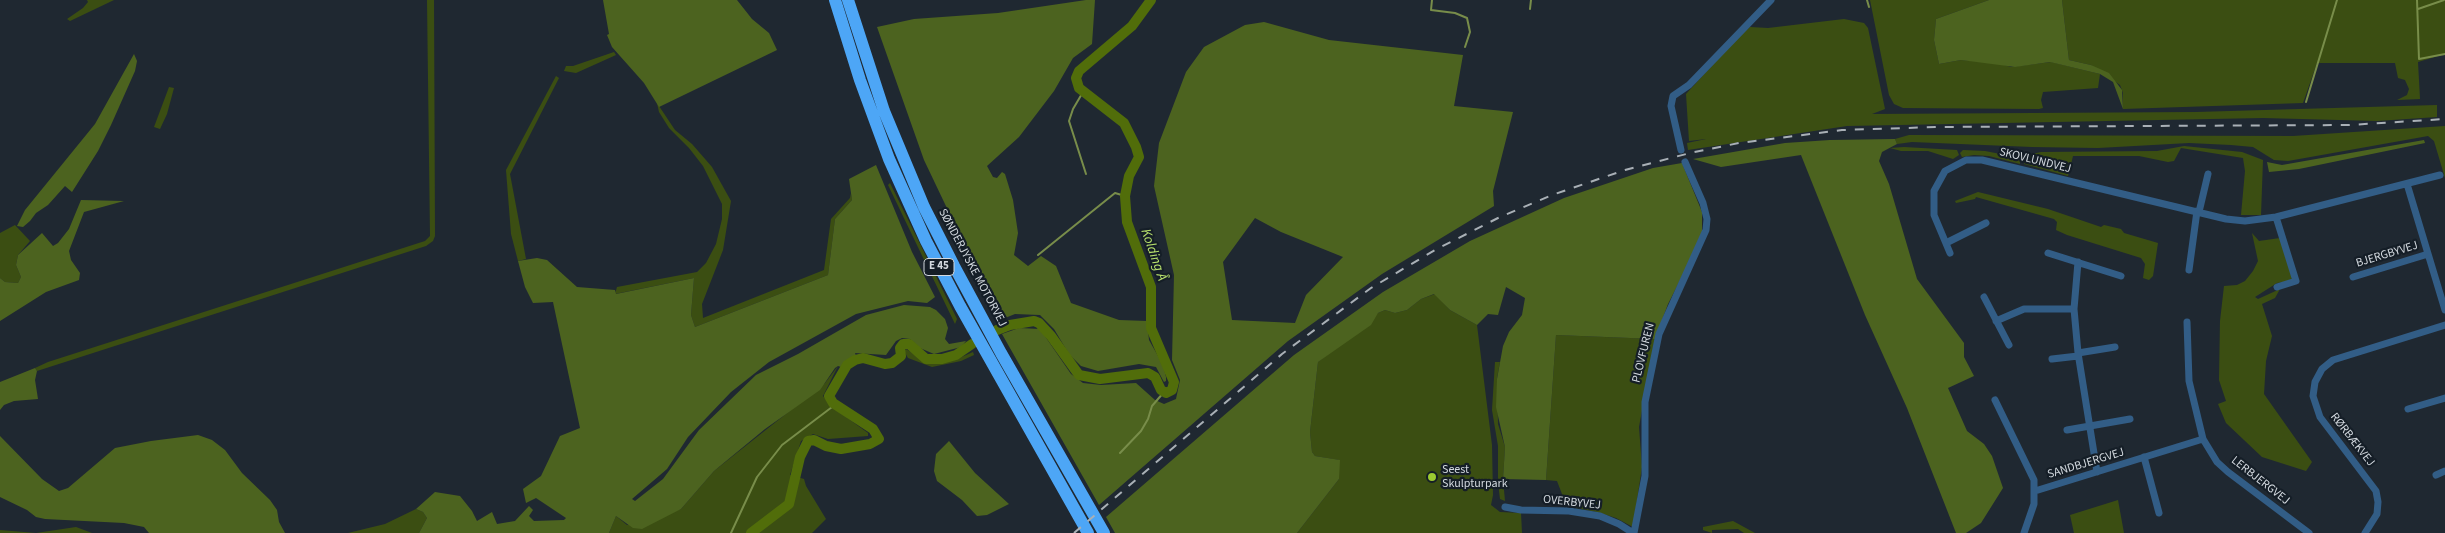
<!DOCTYPE html>
<meta charset="utf-8">
<style>
body{margin:0}
canvas{display:block;background:#1f2831}
</style>
<canvas width="2445" height="533"></canvas>
<script>
const ctx = document.querySelector('canvas').getContext('2d');
ctx.lineJoin = 'round';
function fillPath(path, color) {
  ctx.fillStyle = color;
  ctx.fill(path, 'evenodd');
}
function toPath(rows) {
  const path = new Path2D();
  for (const r of rows) {
    path.moveTo(r[0], r[1]);
    for (let i = 2; i < r.length; i += 2) path.lineTo(r[i], r[i + 1]);
  }
  return path;
}
function trace(path, color, width, dash) {
  ctx.strokeStyle = color;
  ctx.lineWidth = width;
  ctx.lineCap = dash ? 'butt' : 'round';
  ctx.setLineDash(dash || []);
  ctx.stroke(path);
}
function drawText(font, color, halo, rows, align = 'center') {
  ctx.font = font + ' "Source Sans 3",sans-serif';
  ctx.lineWidth = 4.5;
  ctx.setLineDash([]);
  ctx.textBaseline = 'middle';
  ctx.strokeStyle = halo;
  ctx.fillStyle = color;
  for (const [text, x, y, turn = 0] of rows) {
    ctx.save();
    ctx.translate(x, y);
    ctx.rotate((+turn || 0) * Math.PI / 180);
    ctx.textAlign = isNaN(turn) ? turn : align;
    if (halo) ctx.strokeText(text, 0, 0);
    ctx.fillText(text, 0, 0);
    ctx.restore();
  }
}
fillPath(toPath([
 [87,0,114,0,70,21,67,19,83,8,88,2],
 [427,0,434,0,435,236,433,241,426,246,37,371,35,368,48,362,425,241,430,236],
 [1870,0,1989,0,1936,19,1934,40,1939,64,1961,60,1997,63,2011,67,2051,62,2100,74,2098,88,2043,92,2041,100,2043,108,2039,109,1903,108,1894,104,1889,95],
 [2062,0,2445,0,2445,54,2418,62,2420,99,2397,100,2407,95,2409,89,2405,80,2398,78,2395,63,2317,63,2303,103,2123,109,2123,93,2120,85,2091,65,2069,60],
 [1844,19,1864,23,1868,28,1885,109,1872,114,2196,112,2437,105,2437,117,2377,121,2263,118,1847,126,1688,150,1687,143,1706,139,1689,141,1686,94,1738,37,1750,27,1768,28],
 [614,52,616,55,576,73,564,71,566,66,573,66],
 [556,76,559,78,510,174,526,259,518,261,511,234,506,170],
 [169,87,174,88,167,114,160,129,154,127],
 [657,103,675,130,692,144,712,167,731,201,723,250,702,304,703,318,824,270,831,219,850,198,851,193,852,200,835,219,828,275,695,327,691,315,694,278,615,294,617,287,697,272,706,263,716,244,722,219,722,204,703,166,689,148,669,128,659,112],
 [2445,126,2445,178,2434,141,2428,136,2288,161,2274,160,2253,147,2231,145,2189,143,2098,148,2032,147,1912,142,1897,144,1895,139,1909,135,2293,136],
 [2184,146,2242,152,2263,160,2261,215,2241,215,2245,171,2243,158,2181,148,2174,161,2168,162,2139,156,2073,156,2068,176,2024,164,2027,155,2041,152,2157,151],
 [1904,147,1957,150,1959,155,1953,159,1928,151,1901,151,1890,148],
 [1963,150,1985,151,2016,157,2020,160,2020,164,1989,156,1974,155,1962,157,1960,153],
 [890,183,957,319,955,324,888,185],
 [1978,192,2048,209,2101,227,2104,225,2121,229,2124,233,2158,243,2153,276,2149,280,2143,278,2145,264,2141,258,2067,235,2056,230,2057,222,2054,219,1976,197,1975,199,1956,203,1955,201],
 [15,225,30,241,18,255,16,265,21,277,18,283,5,282,0,278,0,233],
 [2252,233,2259,241,2280,238,2292,278,2291,281,2277,283,2255,297,2258,299,2280,289,2275,298,2262,304,2272,336,2266,361,2264,394,2312,462,2306,471,2262,457,2226,423,2218,404,2226,401,2219,380,2220,321,2224,286,2237,285,2245,281,2253,271,2258,261],
 [1435,294,1450,310,1477,325,1492,445,1493,495,1491,505,1500,512,1521,513,1522,533,1297,533,1339,479,1339,460,1315,456,1312,452,1310,432,1318,362,1378,313,1385,310,1395,313,1407,310,1421,299],
 [1556,335,1655,339,1639,427,1642,467,1633,527,1616,518,1597,512,1561,505,1562,494,1557,481,1546,480],
 [906,349,923,360,936,362,957,359,973,352,974,355,961,361,932,367,908,358,904,351],
 [1495,362,1500,362,1497,378,1498,424,1505,447,1503,479,1505,501,1500,499,1498,483,1498,446,1492,410],
 [838,366,823,396,832,407,868,433,868,436,828,439,813,434,801,441,790,475,804,479,806,486,826,519,812,533,609,533,616,516,627,525,681,509,714,471,825,383],
 [2118,500,2124,533,2074,533,2070,515],
 [416,509,423,512,427,518,419,533,348,533,385,524],
 [1733,521,1755,533,1744,533,1738,529,1712,530,1712,533,1703,530,1703,527],
 [76,527,92,533,0,533,0,530,36,533]
]), '#3b4e12');
fillPath(toPath([
 [603,0,737,0,752,19,769,33,777,50,659,107,644,83,612,47,607,35,609,34],
 [1086,0,1095,0,1092,44,1073,58,1054,91,1019,137,987,166,993,177,997,178,1002,172,1005,174,1013,200,1018,233,1014,255,1028,266,1041,256,1056,266,1071,303,1119,320,1147,321,1149,340,1163,365,1166,377,1166,381,1164,382,1156,367,1139,364,1098,371,1081,366,1069,354,1054,329,1040,315,1015,314,1000,320,1002,314,1001,306,975,267,924,160,877,27,914,19,998,13],
 [1989,0,2062,0,2069,60,2091,65,2109,73,2122,90,2123,109,2113,82,2100,74,2050,62,2015,67,1961,60,1939,64,1934,40,1936,19],
 [1264,22,1329,40,1463,55,1454,106,1513,112,1493,191,1494,206,1382,274,1288,341,1099,505,1002,334,1019,328,1040,329,1071,374,1083,383,1101,385,1136,383,1155,400,1164,404,1176,399,1180,380,1172,360,1174,275,1154,186,1159,143,1186,72,1204,47,1245,25],
 [1255,218,1281,232,1343,257,1306,295,1295,323,1232,320,1223,262],
 [134,54,137,61,135,71,111,125,98,151,72,192,65,186,48,205,36,213,30,221,23,227,17,226,25,210,95,124],
 [1895,139,1897,144,1882,152,1879,161,1889,184,1917,279,1964,343,1964,357,1974,376,1948,388,1967,431,1984,444,1992,456,2003,488,1981,523,1966,533,1956,533,1907,408,1865,315,1801,155,1721,167,1693,159,1785,143,1830,140],
 [2424,140,2425,143,2299,169,2269,172,2267,162,2282,165],
 [1682,163,1702,212,1702,232,1696,249,1668,304,1655,339,1556,335,1546,480,1503,479,1505,447,1496,407,1497,379,1503,346,1509,332,1522,315,1525,298,1506,287,1498,315,1488,314,1477,325,1450,310,1434,294,1421,299,1407,310,1395,313,1385,310,1378,313,1371,325,1318,362,1310,432,1312,452,1315,456,1340,460,1339,479,1297,533,1115,533,1106,517,1294,355,1383,292,1470,241,1564,198,1653,168],
 [876,165,912,252,935,297,927,303,908,301,856,314,769,362,731,392,688,437,667,469,632,499,635,501,663,479,699,430,756,375,798,354,866,315,904,305,930,307,936,310,945,319,948,328,945,339,949,344,966,341,961,347,934,354,920,348,910,339,902,338,896,341,886,355,855,353,856,356,845,361,841,367,838,366,835,368,820,390,765,429,714,471,681,509,642,529,633,528,616,516,609,533,419,533,427,518,423,512,416,509,435,492,460,496,472,511,477,521,492,512,497,524,515,521,529,506,533,510,529,516,534,521,564,520,566,518,536,498,526,503,523,489,541,476,560,436,580,428,553,302,533,303,525,287,518,261,537,258,547,260,577,287,615,290,616,294,694,278,691,315,695,327,828,275,835,219,852,200,849,179],
 [81,200,124,201,84,212,69,251,71,260,80,273,79,280,46,292,0,321,0,278,5,282,18,283,21,277,16,265,18,255,42,233,53,246,58,243,69,229],
 [35,368,37,371,35,380,38,399,14,401,4,405,0,410,0,382],
 [198,435,212,440,225,450,242,473,270,500,277,510,279,522,285,533,149,533,144,527,124,523,45,519,36,517,27,510,0,497,0,436,42,479,59,491,68,488,115,448,151,441],
 [949,441,975,473,1009,504,987,515,977,516,962,500,937,481,934,471,936,454]
]), '#4c631f');
trace(toPath([
 [1432,0,1431,10,1455,13,1467,18,1470,32,1465,47],
 [1867,0,1869,7],
 [2417,0,2419,59,2445,54],
 [1530,9,1531,0],
 [2418,9,2444,0],
 [1083,92,1073,109,1069,121,1086,174],
 [2306,102,2337,0],
 [1038,255,1115,193,1125,196],
 [1120,453,1141,431,1148,419,1152,406,1164,392],
 [731,533,757,477,782,445,836,404]
]), '#788d4a', 2);
trace(toPath([
 [997,330,1010,325,1034,321,1039,323,1051,336,1079,375,1100,379,1148,373,1155,377,1161,390,1166,393,1172,390,1174,382,1151,328,1151,287,1127,222,1125,196,1129,176,1139,157,1136,147,1124,123,1079,88,1076,78,1079,71,1132,26,1151,0],
 [751,533,789,504,800,457,808,441,814,440,826,446,841,449,870,444,879,439,873,429,833,403,829,396,847,365,855,360,863,358,885,364,892,363,901,356,900,348,903,344,909,344,926,359,942,359,956,355,972,344]
]), '#516d0a', 10);
trace(toPath([
 [1681,150,1671,106,1673,96,1689,85,1771,0],
 [2407,184,2445,310],
 [2199,212,2208,174],
 [2276,217,2296,281,2277,287],
 [1946,243,1986,223],
 [1950,253,1934,215,1934,191,1945,171,1966,160,1982,160,2226,219,2245,221,2276,217,2440,175],
 [2048,253,2121,276],
 [2078,262,2074,309,2078,353,2097,472],
 [2189,270,2197,211],
 [2353,277,2428,254],
 [1984,297,2009,345],
 [1996,321,2024,309,2074,309],
 [2187,322,2189,381,2203,439,2217,462,2228,472,2309,533],
 [2078,353,2115,347],
 [2052,359,2078,356],
 [1995,400,2034,480,2034,504,2024,533],
 [2408,409,2445,398],
 [2067,430,2130,419],
 [2144,457,2159,513],
 [2436,475,2445,471],
 [2035,491,2203,439],
 [1505,507,1521,510,1569,511,1600,516,1619,524,1633,533],
 [1634,533,1645,476,1645,402,1659,334,1706,230,1707,219,1703,203,1685,162],
 [2365,533,2377,514,2378,502,2376,491,2320,417,2313,396,2315,382,2322,369,2333,360,2445,325]
]), '#325d86', 7);
trace(toPath([
 [835,0,860,80,889,159,926,241,960,306,1088,533],
 [848,0,884,111,924,207,954,266,1001,353,1104,533]
]), '#4da6f6', 12);
trace(toPath([
 [1074,533,1282,354,1371,288,1435,250,1498,218,1552,195,1625,170,1690,153,1739,143,1842,130,1937,127,2349,125,2445,119]
]), '#a9b0b6', 2, [9, 9]);
for (const [x, y, r, color] of [
 [1432,477,5,"#9cca32"]
]) {
  const dot = new Path2D();
  dot.arc(x, y, r, 0, 2 * Math.PI);
  ctx.fillStyle = color;
  ctx.fill(dot);
  trace(dot, '#151e27', 2);
}
for (const [x, y, w] of [
 [939,267,30]
]) {
  const box = new Path2D();
  box.roundRect(x - w / 2, y - 8.5, w, 17, 4);
  ctx.fillStyle = '#151e27';
  ctx.fill(box);
  trace(box, '#d3d9df', 1);
}
drawText('bold 11px', '#d3d9df', null, [
 ["E 45",939,267]
]);
drawText('12px', '#d3d9df', '#151e27', [
 ["SKOVLUNDVEJ",2035,161,14],
 ["BJERGBYVEJ",2387,255,-17],
 ["SØNDERJYSKE MOTORVEJ",972,268,62],
 ["PLOVFUREN",1644,353,-76],
 ["RØRBÆKVEJ",2352,440,52],
 ["SANDBJERGVEJ",2086,464,-17],
 ["LERBJERGVEJ",2260,481,38],
 ["OVERBYVEJ",1572,503,6]
]);
drawText('12px', '#d3d9df', '#151e27', [
 ["Seest",1442,470],
 ["Skulpturpark",1442,484]
], 'left');
drawText('italic 14px', '#b8e16d', '#151e27', [
 ["Kolding Å",1153,255,71]
]);
</script>
